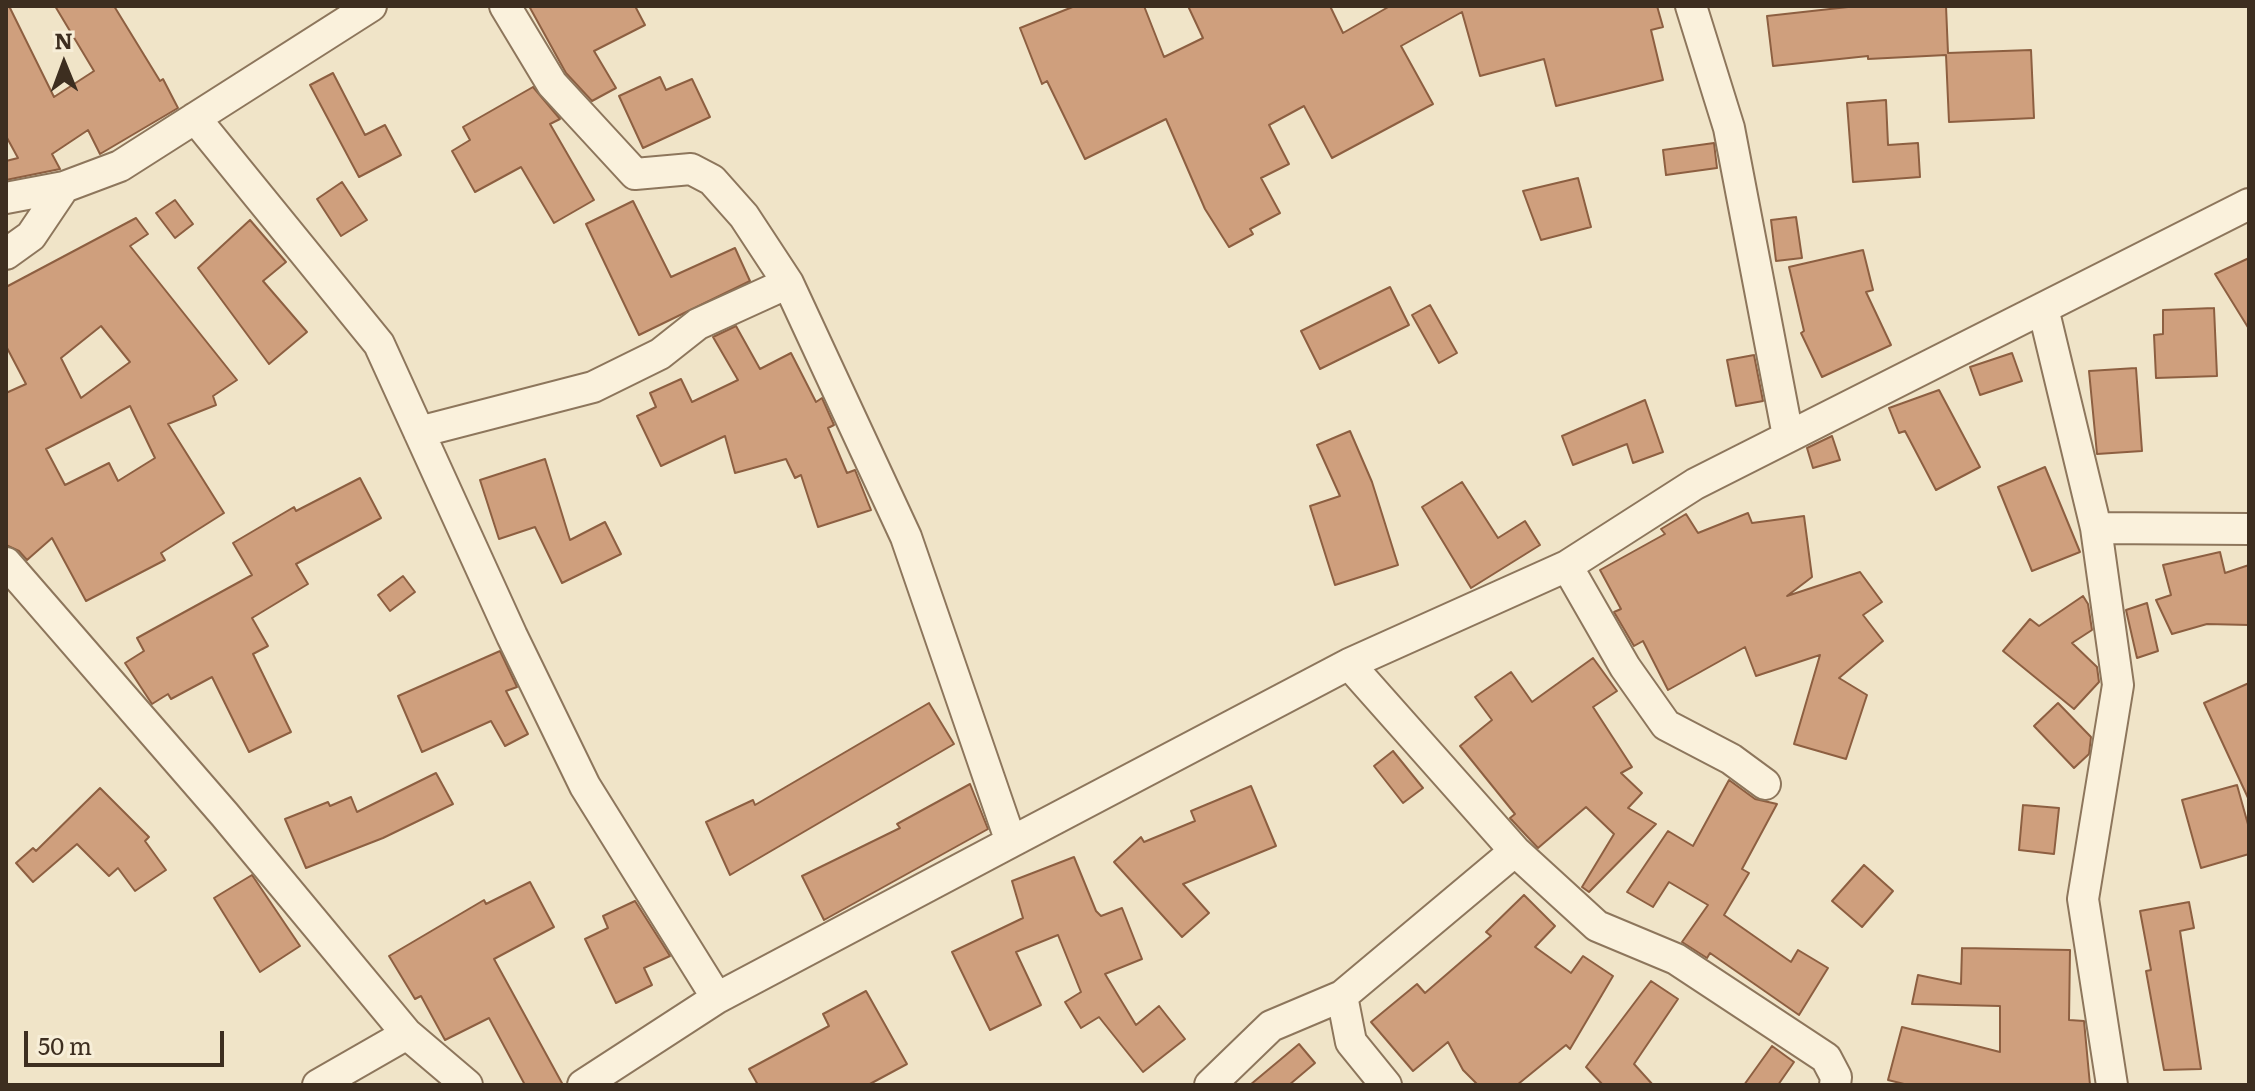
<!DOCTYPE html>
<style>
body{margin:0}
#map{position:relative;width:2255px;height:1091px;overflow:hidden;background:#f0e4c8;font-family:Literata,serif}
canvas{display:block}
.frame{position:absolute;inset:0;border:8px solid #3d2e20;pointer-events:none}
.north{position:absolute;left:24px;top:24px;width:80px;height:80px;-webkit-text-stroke:6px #f7eed8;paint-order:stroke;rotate:359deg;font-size:22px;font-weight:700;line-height:32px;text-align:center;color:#3d2e20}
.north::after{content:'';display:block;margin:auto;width:28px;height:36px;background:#3d2e20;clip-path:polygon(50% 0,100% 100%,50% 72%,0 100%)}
.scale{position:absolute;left:24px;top:1031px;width:200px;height:36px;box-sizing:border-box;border:4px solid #3d2e20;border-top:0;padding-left:10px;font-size:24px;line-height:28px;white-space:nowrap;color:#3d2e20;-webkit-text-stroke:6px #f7eed8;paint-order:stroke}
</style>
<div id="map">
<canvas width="2255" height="1091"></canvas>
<div class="frame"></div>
<div class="north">N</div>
<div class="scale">50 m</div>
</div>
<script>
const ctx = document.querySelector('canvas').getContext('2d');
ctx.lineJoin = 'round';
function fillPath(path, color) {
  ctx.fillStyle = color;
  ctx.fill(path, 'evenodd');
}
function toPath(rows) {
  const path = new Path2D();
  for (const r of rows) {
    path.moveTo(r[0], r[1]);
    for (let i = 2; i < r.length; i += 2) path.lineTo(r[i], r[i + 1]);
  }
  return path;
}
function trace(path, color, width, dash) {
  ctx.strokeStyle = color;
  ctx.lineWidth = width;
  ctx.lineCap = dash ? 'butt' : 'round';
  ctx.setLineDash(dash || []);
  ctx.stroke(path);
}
const building = toPath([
 [6,6,9,6,54,97,94,71,55,6,114,6,160,81,163,79,178,108,100,154,88,130,52,154,60,169,6,180,6,161,18,158,6,136,6,6],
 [529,6,635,6,645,25,594,51,616,88,592,101,566,73,529,6],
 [1075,6,1144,6,1164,57,1203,38,1188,6,1330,6,1343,33,1390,6,1657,6,1663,27,1651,30,1663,80,1556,106,1544,59,1480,76,1462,12,1401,46,1433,104,1332,158,1304,106,1269,125,1289,164,1261,178,1280,213,1250,229,1253,234,1229,247,1205,209,1166,119,1085,159,1047,81,1042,84,1020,28,1075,6],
 [1857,6,1946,6,1948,53,2031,50,2034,118,1949,122,1946,55,1868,59,1868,56,1773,66,1767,16,1857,6],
 [333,73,365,135,385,125,401,155,359,177,310,85,333,73],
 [660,77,666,90,692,79,710,117,643,148,619,96,660,77],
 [533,87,560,119,550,124,594,200,554,223,521,167,475,192,452,151,470,140,463,127,533,87],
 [1886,100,1888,145,1918,143,1920,177,1853,182,1847,103,1886,100],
 [1714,143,1717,168,1666,175,1663,150,1714,143],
 [1578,178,1591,227,1541,240,1523,191,1578,178],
 [342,182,367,220,341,236,317,199,342,182],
 [175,200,193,224,175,238,156,213,175,200],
 [633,201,671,277,735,248,750,281,639,335,586,224,633,201],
 [1796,217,1802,258,1776,261,1771,220,1796,217],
 [136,218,148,234,130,246,237,380,213,396,216,405,168,424,224,513,161,553,165,560,86,601,52,538,27,560,19,551,6,545,6,393,26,384,6,346,6,287,136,218],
 [101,326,130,362,81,398,61,358,101,326],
 [130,406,155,458,118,481,109,463,65,485,46,449,130,406],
 [250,220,286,262,263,281,307,332,269,364,198,268,250,220],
 [1863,250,1873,290,1866,292,1891,345,1822,377,1801,333,1804,331,1789,267,1863,250],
 [2249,258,2249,329,2215,274,2249,258],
 [1390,287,1409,325,1320,369,1301,331,1390,287],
 [1430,305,1457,353,1439,363,1412,315,1430,305],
 [2214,308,2217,376,2156,378,2154,335,2163,334,2163,310,2214,308],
 [736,326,760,369,791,353,816,402,822,398,834,425,828,428,847,473,855,470,871,510,818,527,801,475,795,478,786,459,735,473,725,436,661,466,637,416,656,407,650,393,681,379,692,402,738,380,713,337,736,326],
 [2012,353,2022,381,1980,395,1970,367,2012,353],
 [1754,355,1763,401,1736,406,1727,360,1754,355],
 [2136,368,2142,451,2097,454,2089,371,2136,368],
 [1939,390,1980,467,1936,490,1905,431,1899,433,1889,408,1939,390],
 [1645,400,1663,452,1633,463,1627,444,1573,465,1562,436,1645,400],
 [1350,431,1372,482,1398,565,1335,585,1310,506,1340,496,1317,445,1350,431],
 [1832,436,1840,460,1813,468,1807,448,1832,436],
 [545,459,570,540,605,522,621,554,562,583,535,527,499,539,480,480,545,459],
 [2045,467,2080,552,2032,571,1998,487,2045,467],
 [360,478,381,518,296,564,308,584,252,618,268,646,253,654,291,732,249,752,212,677,171,699,168,694,152,704,125,663,144,651,137,638,252,575,233,543,294,507,296,511,360,478],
 [1462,482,1498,538,1525,521,1540,545,1471,588,1422,507,1462,482],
 [1748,513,1752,523,1804,516,1812,577,1787,596,1860,572,1882,602,1863,615,1883,641,1839,678,1867,695,1846,759,1794,744,1820,655,1756,676,1745,647,1668,690,1643,641,1634,646,1614,612,1621,609,1600,570,1665,534,1661,529,1686,514,1698,533,1748,513],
 [2220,552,2225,573,2249,565,2249,625,2207,624,2172,634,2156,600,2171,595,2163,565,2220,552],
 [403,576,415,592,390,611,378,595,403,576],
 [2083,596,2088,604,2092,630,2072,643,2097,667,2099,682,2074,709,2003,651,2030,619,2039,626,2083,596],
 [2147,603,2158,651,2137,658,2126,610,2147,603],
 [500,651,517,687,506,691,528,734,505,746,491,721,422,752,398,696,500,651],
 [1593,658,1617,691,1593,707,1632,767,1621,773,1642,793,1628,808,1656,824,1589,892,1582,887,1614,834,1586,807,1538,848,1510,818,1515,814,1460,746,1492,720,1475,697,1511,672,1532,702,1593,658],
 [2249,683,2249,800,2204,703,2249,683],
 [929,703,954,744,730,875,706,822,753,800,755,805,929,703],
 [2058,703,2091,737,2089,754,2074,768,2034,726,2058,703],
 [1393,751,1423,788,1403,803,1374,766,1393,751],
 [436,773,453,804,383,838,306,868,285,819,328,802,330,806,351,797,357,812,436,773],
 [1729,780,1755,799,1777,804,1742,869,1749,873,1724,915,1791,962,1798,950,1828,968,1799,1015,1710,953,1707,958,1682,942,1708,905,1669,882,1653,907,1627,892,1668,831,1693,846,1729,780],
 [970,784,988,829,824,920,802,876,900,828,897,824,970,784],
 [2237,785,2249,828,2249,854,2201,868,2182,800,2237,785],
 [1251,786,1276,846,1183,884,1209,913,1182,937,1114,862,1141,837,1144,842,1195,821,1191,811,1251,786],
 [100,788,149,837,145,841,166,870,135,891,118,868,109,876,77,844,33,882,16,863,33,848,36,851,100,788],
 [2023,805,2059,808,2054,854,2019,850,2023,805],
 [1074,857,1096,911,1101,916,1122,908,1142,959,1105,974,1136,1025,1159,1006,1185,1039,1143,1072,1099,1017,1081,1028,1065,1002,1081,992,1058,935,1016,952,1041,1005,990,1030,952,952,1023,918,1012,881,1074,857],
 [1864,865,1893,891,1862,927,1832,901,1864,865],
 [252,875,300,946,260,972,214,898,252,875],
 [530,882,554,927,494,959,563,1085,525,1085,489,1018,445,1040,421,996,415,999,389,956,484,900,486,904,530,882],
 [1524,895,1555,926,1535,947,1571,973,1583,956,1613,976,1570,1049,1566,1045,1517,1085,1478,1085,1463,1070,1448,1042,1413,1071,1371,1022,1417,984,1425,993,1491,936,1486,932,1524,895],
 [635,901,670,956,644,968,652,985,616,1003,585,939,608,928,603,916,635,901],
 [2189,902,2194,928,2180,931,2201,1069,2164,1070,2146,971,2151,970,2140,911,2189,902],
 [1962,948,2070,950,2069,1020,2084,1021,2090,1085,1908,1085,1888,1080,1902,1027,2000,1052,2000,1006,1912,1004,1918,975,1961,984,1962,948],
 [1651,981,1678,999,1634,1064,1653,1085,1603,1085,1586,1067,1651,981],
 [866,991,907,1064,868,1085,758,1085,749,1069,829,1026,823,1014,866,991],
 [1299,1044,1315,1063,1289,1085,1250,1085,1299,1044],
 [1772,1046,1794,1062,1778,1085,1744,1085,1772,1046]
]);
fillPath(building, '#cf9f7d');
trace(building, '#8d5f41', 2);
const street = toPath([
 [505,6,552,84,635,174,691,169,712,180,744,216,788,283,906,537,1011,842],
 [1691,6,1729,128,1788,436],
 [195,118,379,344,512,636,585,786,717,998],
 [6,198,64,187,120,166,371,6],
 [6,254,31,236,64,187],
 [2043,308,2096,528,2118,685,2083,899,2112,1085],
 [419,432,593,387,660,354,698,324,788,283],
 [2096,528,2249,529],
 [6,563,225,815,407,1034,467,1085],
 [1567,566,1625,667,1666,725,1731,759,1765,784],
 [1349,664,1515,851,1597,926,1676,959,1826,1058,1836,1077,1835,1085],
 [1342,996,1351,1042,1386,1085],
 [318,1085,407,1034],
 [583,1085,717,998,1011,842,1349,664,1567,566,1695,484,2249,204],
 [1210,1085,1271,1026,1342,996,1515,851]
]);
trace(street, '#8d765c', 34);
trace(street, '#faf1dc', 30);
</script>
